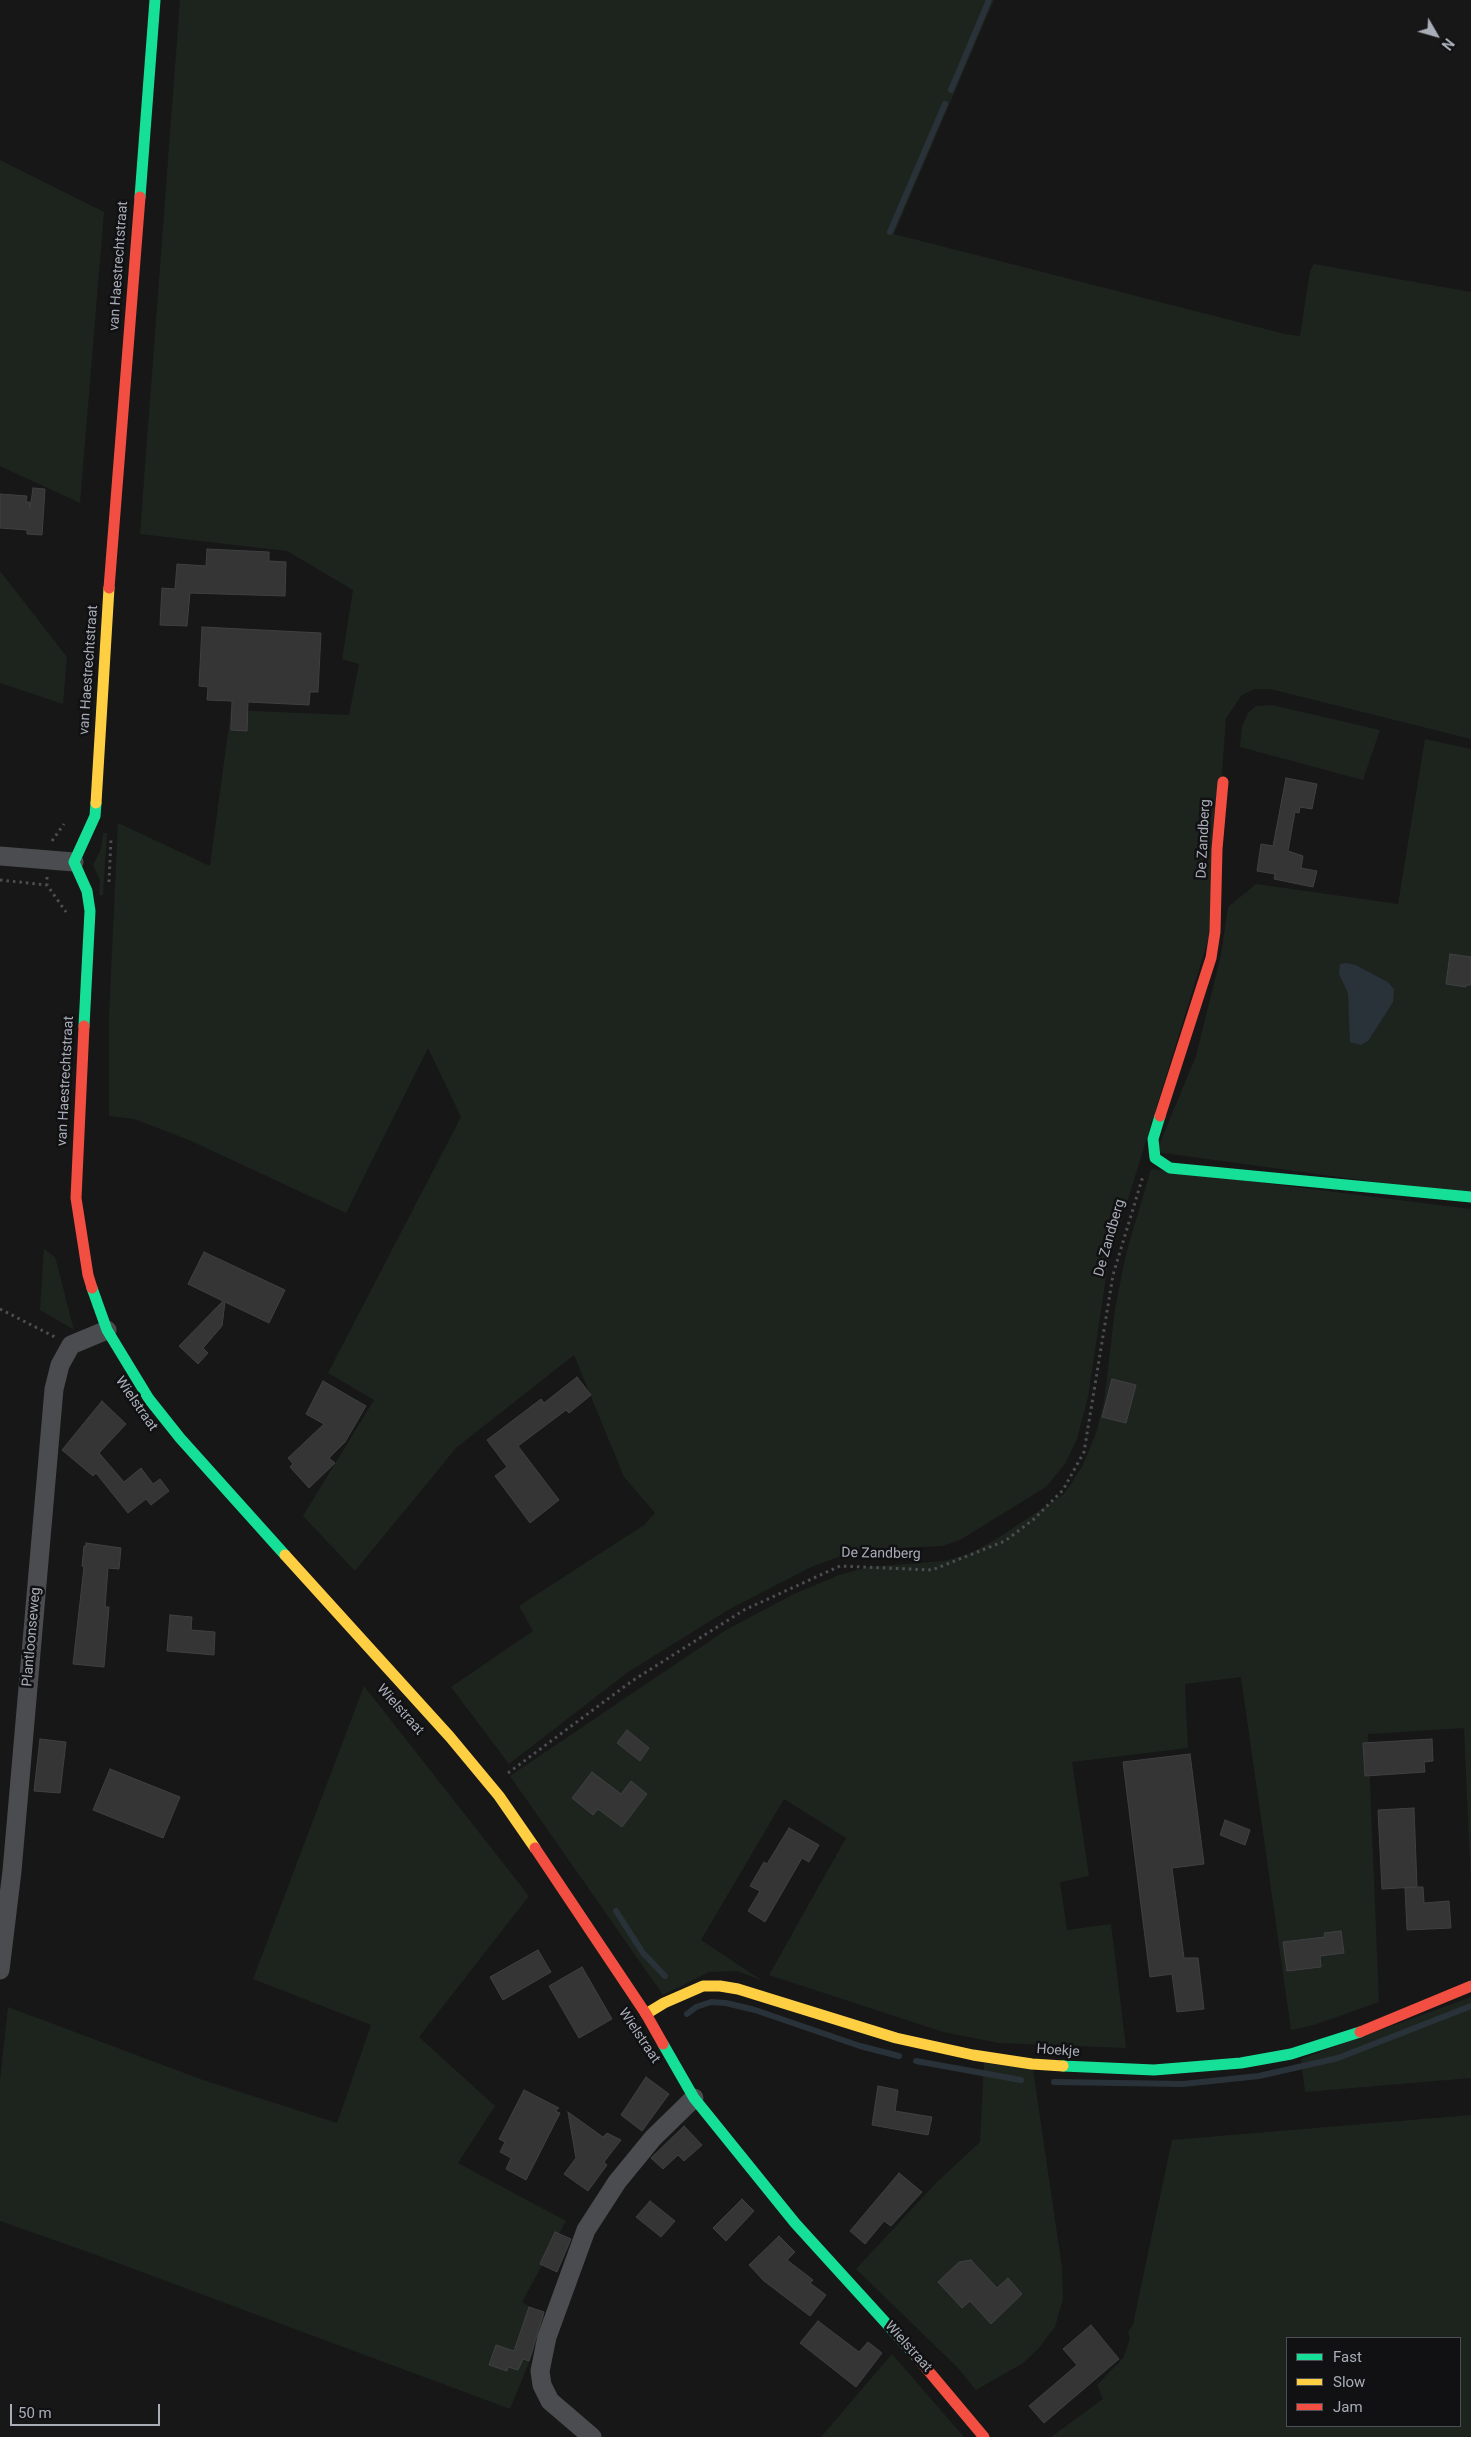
<!DOCTYPE html>
<style>
body{margin:0}
#map{position:relative;width:1471px;height:2437px;overflow:hidden;background:#171717;font-family:Roboto,sans-serif}
canvas{display:block}
.legend{position:absolute;left:1286px;top:2337px;width:175px;height:90px;box-sizing:border-box;background:#111113;border:1px solid #4d4f55;margin:0;padding:6px 9px;list-style:none;font-size:15px;color:#a8adb8}
.legend li{display:flex;align-items:center;gap:10px;height:25px}
.legend b{width:25px;border:1px solid #4d4f55}
.north{position:absolute;left:1411px;top:10px;width:50px;height:50px;-webkit-text-stroke:4px #111113;paint-order:stroke;rotate:128deg;font-size:14px;font-weight:700;line-height:20px;text-align:center;color:#a8adb8}
.north::after{content:'';display:block;margin:auto;width:18px;height:22px;background:#a8adb8;clip-path:polygon(50% 0,100% 100%,50% 72%,0 100%)}
.scale{position:absolute;left:10px;top:2404px;width:150px;height:22px;box-sizing:border-box;border:2px solid #a8adb8;border-top:0;padding-left:6px;font-size:15px;line-height:18px;white-space:nowrap;color:#a8adb8;-webkit-text-stroke:4px #111113;paint-order:stroke}
</style>
<div id="map">
<canvas width="1471" height="2437"></canvas>
<ul class="legend">
<li><b style="height:6px;background:#16e098"></b>Fast</li>
<li><b style="height:6px;background:#ffcf43"></b>Slow</li>
<li><b style="height:6px;background:#f24e42"></b>Jam</li>
</ul>
<div class="north">N</div>
<div class="scale">50 m</div>
</div>
<script>
const ctx = document.querySelector('canvas').getContext('2d');
ctx.lineJoin = 'round';
function fillPath(path, color) {
  ctx.fillStyle = color;
  ctx.fill(path, 'evenodd');
}
function toPath(rows) {
  const path = new Path2D();
  for (const r of rows) {
    path.moveTo(r[0], r[1]);
    for (let i = 2; i < r.length; i += 2) path.lineTo(r[i], r[i + 1]);
  }
  return path;
}
function trace(path, color, width, dash) {
  ctx.strokeStyle = color;
  ctx.lineWidth = width;
  ctx.lineCap = dash ? 'butt' : 'round';
  ctx.setLineDash(dash || []);
  ctx.stroke(path);
}
function drawText(font, color, halo, rows, align = 'center') {
  ctx.font = font + ' Roboto,sans-serif';
  ctx.lineWidth = 5;
  ctx.setLineDash([]);
  ctx.textBaseline = 'middle';
  ctx.strokeStyle = halo;
  ctx.fillStyle = color;
  for (const [text, x, y, turn = 0] of rows) {
    ctx.save();
    ctx.translate(x, y);
    ctx.rotate((+turn || 0) * Math.PI / 180);
    ctx.textAlign = isNaN(turn) ? turn : align;
    if (halo) ctx.strokeText(text, 0, 0);
    ctx.fillText(text, 0, 0);
    ctx.restore();
  }
}
fillPath(toPath([
 [180,0,994,0,894,234,1285,334,1300,336,1310,271,1314,264,1471,292,1471,739,1270,689,1255,689,1242,695,1226,718,1210,934,1108,1264,1088,1397,1077,1439,1065,1464,1046,1487,960,1540,942,1546,875,1549,849,1553,811,1567,728,1610,628,1672,509,1764,451,1687,533,1631,519,1606,644,1525,655,1513,624,1477,574,1355,456,1448,355,1571,303,1516,374,1400,328,1373,461,1117,428,1048,346,1213,189,1140,134,1119,109,1116,109,1015,118,823,210,866,231,710,349,715,359,664,342,659,353,590,287,551,140,534],
 [0,160,104,212,80,503,0,466],
 [0,571,67,657,63,704,0,683],
 [1272,705,1380,730,1363,780,1240,747,1242,727,1248,713,1256,706],
 [1425,739,1471,749,1471,1195,1156,1152,1196,1056,1221,955,1228,907,1256,884,1398,904],
 [1356,965,1388,982,1394,989,1350,1015,1348,993],
 [103,833,107,833,103,895,99,895,100,880,93,865,101,849],
 [1151,1169,1471,1209,1471,1885,1464,1728,1368,1734,1379,2002,1314,2025,1291,2030,1241,1677,1185,1684,1188,1748,1072,1762,1089,1876,1060,1882,1067,1930,1111,1924,1126,2048,999,2043,943,2032,769,1975,846,1838,784,1799,701,1940,763,1981,737,1971,709,1972,663,1995,510,1776,726,1630,794,1594,839,1575,868,1567,944,1561,969,1554,998,1538,1064,1494,1082,1467,1096,1433,1104,1402,1115,1309,1126,1254],
 [44,1249,55,1257,74,1330,40,1310],
 [364,1686,529,1896,419,2037,495,2106,458,2163,566,2221,522,2302,547,2318,510,2409,88,2252,0,2221,0,2081,8,2007,203,2080,337,2123,371,2025,253,1979],
 [1471,1997,1471,2078,1305,2092,1301,2059],
 [984,2063,1033,2069,1062,2268,1063,2299,1055,2327,1038,2349,1023,2363,976,2390,958,2368,856,2269,938,2181,980,2142],
 [1471,2115,1471,2437,1051,2437,1103,2399,1097,2385,1124,2357,1130,2338,1128,2332,1133,2324,1172,2140],
 [1460,2338,1460,2426,1287,2426,1287,2338],
 [892,2354,964,2437,821,2437]
]), '#1d241e');
fillPath(toPath([
 [1346,963,1356,965,1388,982,1394,989,1393,1002,1368,1041,1361,1045,1350,1042,1348,993,1339,974,1340,964]
]), '#2a3239');
trace(toPath([
 [951,90,989,0],
 [890,232,945,104],
 [616,1911,643,1953,665,1976],
 [687,2014,696,2007,711,2002,726,2003,755,2010,860,2046,899,2056],
 [916,2061,1021,2080],
 [1054,2082,1183,2084,1259,2076,1338,2058,1471,2006]
]), '#2a3239', 6);
const building = toPath([
 [33,488,45,489,42,535,27,534,27,530,0,528,0,494,27,496,26,502,30,502,30,509,33,488],
 [207,549,269,552,269,561,286,562,285,596,190,593,187,626,160,625,162,588,175,589,177,564,206,566,207,549],
 [202,627,321,633,318,692,310,692,309,705,248,702,247,731,231,730,232,701,207,700,208,687,199,686,202,627],
 [1286,778,1317,784,1312,809,1300,807,1299,813,1295,812,1288,851,1303,856,1301,868,1317,871,1313,887,1274,879,1275,874,1257,871,1261,844,1273,846,1286,778],
 [1450,954,1471,957,1471,985,1466,985,1466,987,1446,984,1450,954],
 [204,1252,285,1290,269,1323,225,1302,222,1326,203,1348,208,1353,198,1364,179,1346,223,1301,188,1284,204,1252],
 [577,1377,591,1395,569,1413,566,1410,518,1446,559,1500,530,1523,495,1476,507,1467,487,1440,541,1399,544,1403,577,1377],
 [1112,1379,1136,1385,1126,1423,1102,1417,1112,1379],
 [323,1381,366,1406,345,1442,329,1458,335,1463,309,1488,290,1467,293,1464,288,1458,324,1424,306,1414,323,1381],
 [102,1401,126,1424,99,1453,124,1482,141,1468,153,1484,160,1479,169,1491,151,1505,146,1499,128,1513,96,1473,93,1476,62,1450,102,1401],
 [86,1543,121,1548,119,1569,108,1568,105,1607,109,1607,104,1667,73,1664,84,1567,82,1566,84,1546,86,1546,86,1543],
 [170,1615,192,1617,191,1630,215,1632,214,1655,167,1651,170,1615],
 [627,1730,649,1748,640,1761,617,1743,627,1730],
 [40,1739,66,1742,60,1793,34,1791,40,1739],
 [1432,1739,1433,1761,1424,1762,1425,1772,1365,1776,1363,1743,1432,1739],
 [1190,1754,1204,1864,1172,1868,1184,1958,1198,1958,1204,2009,1177,2012,1172,1974,1150,1977,1123,1762,1190,1754],
 [110,1769,180,1797,163,1838,93,1810,110,1769],
 [592,1772,621,1794,631,1781,647,1794,622,1827,598,1809,593,1815,572,1798,592,1772],
 [1414,1808,1417,1887,1423,1887,1424,1903,1449,1901,1451,1928,1407,1930,1405,1888,1416,1887,1382,1889,1378,1810,1414,1808],
 [1225,1820,1250,1830,1245,1845,1220,1835,1225,1820],
 [789,1828,819,1845,809,1862,802,1858,765,1922,748,1911,760,1891,750,1886,764,1862,767,1864,789,1828],
 [1341,1931,1344,1953,1320,1956,1321,1967,1287,1971,1283,1942,1325,1937,1324,1933,1341,1931],
 [538,1950,551,1972,503,2000,490,1977,538,1950],
 [582,1967,612,2019,579,2038,549,1986,582,1967],
 [646,2077,669,2094,642,2131,621,2115,646,2077],
 [878,2086,898,2090,895,2111,932,2117,928,2135,872,2125,878,2086],
 [524,2090,559,2108,555,2111,560,2113,526,2180,506,2169,511,2158,500,2152,505,2142,499,2139,524,2090],
 [568,2112,603,2137,607,2133,621,2140,604,2162,607,2165,588,2191,564,2174,576,2158,568,2112],
 [684,2126,702,2145,684,2161,678,2155,663,2169,651,2158,684,2126],
 [899,2173,922,2192,891,2226,884,2221,865,2244,850,2231,899,2173],
 [742,2199,754,2211,726,2241,713,2228,742,2199],
 [650,2201,675,2221,661,2237,636,2217,650,2201],
 [555,2232,571,2239,557,2272,540,2264,555,2232],
 [779,2236,795,2252,787,2260,813,2280,810,2283,826,2295,810,2316,764,2281,749,2265,779,2236],
 [971,2260,997,2288,1008,2278,1022,2294,991,2324,970,2301,962,2308,938,2282,959,2262,971,2260],
 [529,2307,544,2312,529,2361,523,2359,518,2370,508,2367,507,2371,489,2365,496,2345,514,2351,529,2307],
 [818,2321,859,2352,868,2342,882,2353,856,2387,800,2343,818,2321],
 [1091,2325,1119,2359,1044,2423,1029,2406,1077,2365,1063,2349,1091,2325]
]);
fillPath(building, '#353536');
trace(building, '#3f4043', 1);
trace(toPath([
 [52,841,64,824],
 [47,877,47,885,66,912],
 [0,880,47,885],
 [109,882,111,838],
 [0,1309,55,1337],
 [508,1773,632,1681,744,1610,840,1566,932,1570,1005,1541,1034,1519,1063,1490,1084,1452,1113,1275,1143,1176]
]), '#4d4e52', 3, [2.5, 4]);
trace(toPath([
 [0,856,74,862],
 [0,1970,12,1871,54,1389,60,1365,71,1345,107,1330],
 [592,2437,550,2401,542,2385,540,2371,547,2337,586,2230,617,2182,653,2138,694,2098]
]), '#4b4c50', 19);
trace(toPath([
 [140,197,155,0],
 [84,1026,90,911,87,891,74,862,95,816,96,803],
 [1160,1116,1153,1139,1155,1158,1170,1168,1471,1197],
 [92,1288,107,1330,149,1399,180,1438,285,1555],
 [663,2044,694,2098,795,2223,916,2356],
 [1063,2066,1154,2070,1241,2063,1291,2054,1360,2032]
]), '#16e098', 11);
trace(toPath([
 [96,803,109,588],
 [285,1555,450,1737,499,1796,535,1848],
 [646,2014,664,2003,703,1986,720,1986,738,1989,896,2038,973,2055,1032,2064,1063,2066]
]), '#ffcf43', 11);
trace(toPath([
 [109,588,140,197],
 [84,1026,76,1198,88,1275,92,1288],
 [1160,1116,1211,958,1215,932,1217,849,1223,782],
 [535,1848,646,2014,663,2044],
 [1360,2032,1471,1986],
 [916,2356,984,2437]
]), '#f24e42', 11);
drawText('14px', '#a8adb8', '#111113', [
 ["van Haestrechtstraat",119,266,-86],
 ["van Haestrechtstraat",89,670,-86],
 ["De Zandberg",1204,839,-87],
 ["van Haestrechtstraat",66,1081,-87],
 ["De Zandberg",1110,1238,-74],
 ["Wielstraat",136,1404,55],
 ["De Zandberg",881,1554,1],
 ["Plantloonseweg",32,1637,-85],
 ["Wielstraat",400,1710,48],
 ["Wielstraat",639,2036,56],
 ["Hoekje",1058,2051,4],
 ["Wielstraat",908,2347,48]
]);
</script>
